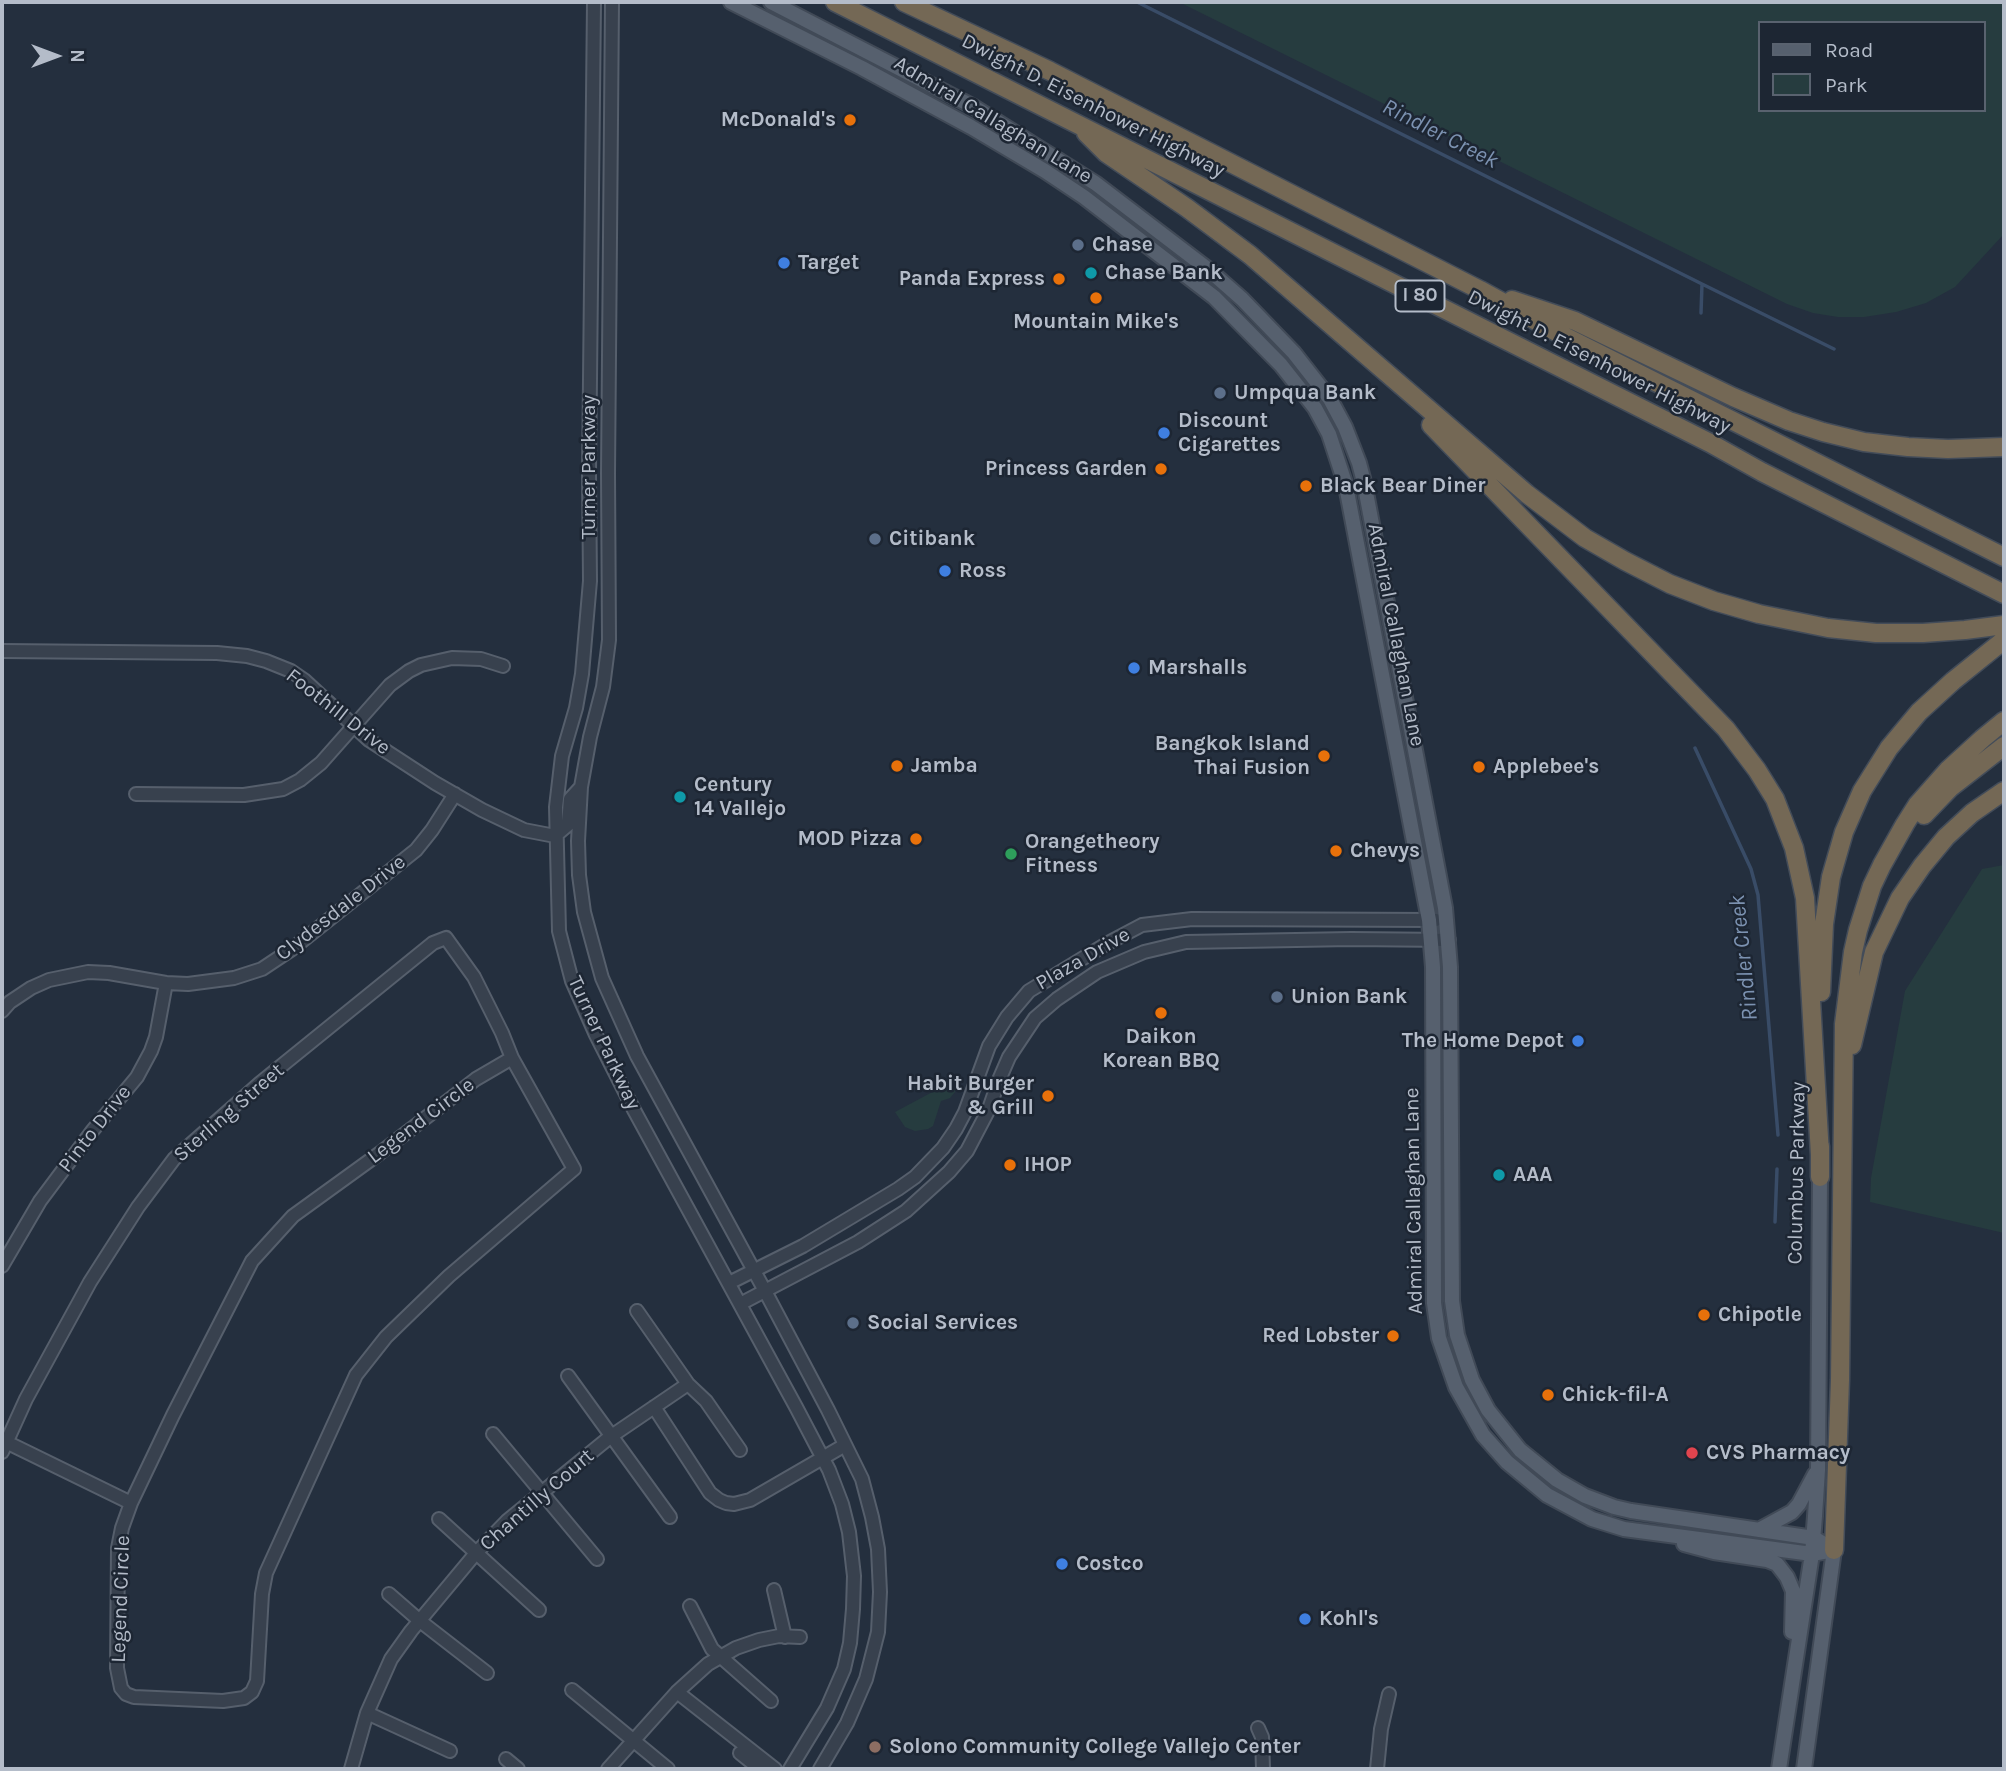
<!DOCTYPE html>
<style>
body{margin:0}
#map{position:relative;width:2006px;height:1771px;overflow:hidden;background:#242f3e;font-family:Karla,sans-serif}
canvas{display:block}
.frame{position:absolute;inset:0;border:4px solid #b4bcc9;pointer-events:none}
.legend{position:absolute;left:1758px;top:21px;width:228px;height:91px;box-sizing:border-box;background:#1d2633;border:2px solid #59626f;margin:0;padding:9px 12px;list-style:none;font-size:21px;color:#b4bcc9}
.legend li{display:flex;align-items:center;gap:14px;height:35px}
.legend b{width:35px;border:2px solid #59626f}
.north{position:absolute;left:21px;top:21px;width:70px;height:70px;-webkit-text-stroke:5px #1d2633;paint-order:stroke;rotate:90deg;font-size:19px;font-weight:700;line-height:28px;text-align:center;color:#b4bcc9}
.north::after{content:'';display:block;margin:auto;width:24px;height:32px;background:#b4bcc9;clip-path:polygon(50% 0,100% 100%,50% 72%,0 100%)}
</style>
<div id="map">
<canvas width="2006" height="1771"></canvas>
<div class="frame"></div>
<ul class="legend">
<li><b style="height:9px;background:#56606e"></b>Road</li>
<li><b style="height:19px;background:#263c3f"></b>Park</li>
</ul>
<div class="north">N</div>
</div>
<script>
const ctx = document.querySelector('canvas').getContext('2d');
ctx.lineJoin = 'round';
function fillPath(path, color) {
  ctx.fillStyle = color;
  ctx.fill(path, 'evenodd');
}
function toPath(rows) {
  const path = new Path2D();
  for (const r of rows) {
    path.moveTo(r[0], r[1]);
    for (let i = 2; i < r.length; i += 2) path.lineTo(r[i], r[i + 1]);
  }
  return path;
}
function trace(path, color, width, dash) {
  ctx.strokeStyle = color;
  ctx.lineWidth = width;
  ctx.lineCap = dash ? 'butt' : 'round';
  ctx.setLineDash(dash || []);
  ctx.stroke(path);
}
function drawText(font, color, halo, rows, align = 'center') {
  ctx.font = font + ' Karla,sans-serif';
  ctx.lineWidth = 5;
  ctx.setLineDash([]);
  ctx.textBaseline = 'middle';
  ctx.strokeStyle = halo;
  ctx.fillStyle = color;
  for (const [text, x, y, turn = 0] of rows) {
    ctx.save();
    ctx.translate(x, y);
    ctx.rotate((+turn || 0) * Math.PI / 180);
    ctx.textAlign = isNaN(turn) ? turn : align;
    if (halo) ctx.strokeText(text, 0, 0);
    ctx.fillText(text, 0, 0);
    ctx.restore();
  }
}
fillPath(toPath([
 [1179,2,2000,2,2004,4,2004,234,1955,287,1926,303,1896,312,1864,317,1838,317,1813,313,1787,304],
 [1759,23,1983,23,1983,110,1759,110],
 [2004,865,2004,1233,1870,1202,1871,1178,1905,991,1982,869],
 [953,1081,955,1092,950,1098,941,1101,933,1126,928,1129,915,1131,905,1127,895,1112]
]), '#263c3f');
trace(toPath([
 [1137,2,1702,284,1701,313],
 [1702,284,1834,349],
 [1695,748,1751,869,1758,895,1778,1135],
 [1775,1222,1777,1169]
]), '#394c67', 3.5);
const minor = toPath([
 [594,2,589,473,590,581,582,674,576,708,562,756,556,807,559,931,572,981,596,1035,634,1110,796,1407,829,1470,842,1504,849,1532,854,1576,853,1609,850,1643,844,1669,827,1708,790,1769],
 [612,2,608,473,609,640,603,687,590,737,581,787,578,841,579,875,584,912,602,978,637,1056,765,1291,828,1410,862,1479,872,1517,878,1549,880,1592,878,1632,866,1679,847,1723,820,1769],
 [2,651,217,653,247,656,266,661,291,671,304,680,369,740,435,783,482,810,524,830,555,836,568,825,570,799,581,787],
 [136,794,244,795,283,789,300,780,321,763,390,685,409,671,421,665,452,658,481,659,503,666],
 [2,1011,10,1002,31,988,49,980,88,972,109,973,166,983,188,984,234,978,262,969,292,949,416,850,432,830,455,794],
 [2,1266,40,1201,93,1130,137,1077,151,1051,156,1037,166,983],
 [729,1283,803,1246,898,1189,915,1177,943,1148,956,1129,965,1112,989,1046,1007,1017,1029,991,1108,943,1142,925,1192,919,1436,920],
 [740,1304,858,1242,906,1211,949,1172,967,1151,989,1109,999,1080,1009,1057,1035,1018,1057,999,1097,972,1144,952,1186,942,1351,939,1449,940],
 [637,1311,688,1384,706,1401,740,1450],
 [568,1376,670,1517],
 [654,1407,710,1493,719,1500,726,1503,734,1504,750,1500,845,1445],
 [493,1434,597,1559],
 [2,1440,131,1503],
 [2,1452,26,1399,90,1282,138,1207,174,1159,259,1084,433,943,446,938,474,977,502,1033,512,1058,574,1169,449,1276,386,1337,356,1375,266,1573,262,1594,257,1681,252,1692,244,1698,223,1701,134,1697,126,1694,121,1688,117,1668,118,1548,122,1528,131,1503,173,1415,252,1261,293,1216,380,1153,476,1079,512,1058],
 [439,1519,539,1610],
 [774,1590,785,1637],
 [389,1594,420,1621,487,1673],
 [690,1606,712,1649,771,1701],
 [572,1690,668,1769],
 [677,1692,775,1769],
 [367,1713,450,1751],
 [1258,1728,1262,1737,1263,1769],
 [740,1753,760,1769],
 [506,1759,518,1769],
 [351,1769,367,1713,391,1659,411,1631,476,1553,507,1521,610,1437,688,1384],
 [608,1769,677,1692,708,1664,736,1648,759,1640,779,1636,800,1637],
 [1377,1769,1381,1729,1389,1694]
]);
const major = toPath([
 [731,2,862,68,971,127,1045,171,1084,197,1214,297,1281,365,1315,408,1329,434,1346,486,1429,920,1433,967,1434,1303,1439,1338,1456,1387,1483,1435,1507,1462,1547,1495,1592,1519,1624,1529,1812,1554,1834,1550],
 [771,2,974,107,1095,183,1209,270,1242,299,1294,353,1330,399,1345,427,1359,463,1364,482,1445,908,1450,967,1452,1301,1457,1335,1472,1380,1488,1410,1520,1450,1557,1480,1585,1496,1614,1507,1631,1511,1814,1538,1834,1550],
 [1759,1530,1792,1512,1799,1504,1815,1474],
 [1684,1544,1714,1552,1767,1560,1777,1564,1787,1577,1793,1591,1792,1632],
 [1779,1769,1812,1554,1815,1516,1818,1470,1820,1177],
 [1804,1769,1834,1550]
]);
const highway = toPath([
 [835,2,1710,443,1762,472,2004,594],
 [904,2,1050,71,1480,290,1562,335,2004,557],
 [1086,133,1106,153,1187,208,1250,255,1527,494,1585,538,1625,561,1670,584,1714,601,1759,614,1828,628,1876,633,1923,633,1965,630,2004,625],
 [1512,300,1575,321,1733,397,1789,421,1823,432,1864,442,1908,447,1948,449,2004,447],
 [1431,425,1726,729,1757,770,1775,799,1794,848,1805,898,1820,1155],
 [1924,815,1950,788,2004,746],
 [1821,992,1824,924,1831,877,1844,832,1862,791,1889,748,1919,712,1953,681,2004,640],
 [1852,1045,1874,952,1900,898,1922,866,1946,837,1972,813,2004,791],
 [1820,1177,1820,1146],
 [1834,1550,1840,1380,1844,1024,1853,952,1858,930,1872,886,1882,865,1905,824,1917,805,1948,770,1982,739,2004,721]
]);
trace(minor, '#565f6c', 16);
trace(major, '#414a57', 18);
trace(highway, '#434c59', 21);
trace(minor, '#38414e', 12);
trace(major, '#56606e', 14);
trace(highway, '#746855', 18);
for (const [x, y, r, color] of [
 [850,120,7,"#e8710a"],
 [1078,245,7,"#5c6f8a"],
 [784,263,7,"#3f7fe0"],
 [1091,273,7,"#0f9aa8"],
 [1059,279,7,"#e8710a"],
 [1096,298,7,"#e8710a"],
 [1220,393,7,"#5c6f8a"],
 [1164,433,7,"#3f7fe0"],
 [1161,469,7,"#e8710a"],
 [1306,486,7,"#e8710a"],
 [875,539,7,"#5c6f8a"],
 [945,571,7,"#3f7fe0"],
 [1134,668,7,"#3f7fe0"],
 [1324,756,7,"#e8710a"],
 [897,766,7,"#e8710a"],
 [1479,767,7,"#e8710a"],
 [680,797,7,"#0f9aa8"],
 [916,839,7,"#e8710a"],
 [1336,851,7,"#e8710a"],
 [1011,854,7,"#2e9e5b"],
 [1277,997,7,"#5c6f8a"],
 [1161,1013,7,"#e8710a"],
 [1578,1041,7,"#3f7fe0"],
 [1048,1096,7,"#e8710a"],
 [1010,1165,7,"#e8710a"],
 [1499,1175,7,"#0f9aa8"],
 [1704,1315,7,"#e8710a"],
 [853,1323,7,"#5c6f8a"],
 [1393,1336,7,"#e8710a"],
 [1548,1395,7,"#e8710a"],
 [1692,1453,7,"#e0444e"],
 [1062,1564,7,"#3f7fe0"],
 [1305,1619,7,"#3f7fe0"],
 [875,1747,7,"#8d6e63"]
]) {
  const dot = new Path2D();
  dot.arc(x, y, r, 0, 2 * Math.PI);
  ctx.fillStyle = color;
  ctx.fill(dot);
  trace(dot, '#1d2633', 2.5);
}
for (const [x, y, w] of [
 [1420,296,49]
]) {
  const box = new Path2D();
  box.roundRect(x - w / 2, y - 15.5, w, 31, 5);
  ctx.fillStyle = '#1d2633';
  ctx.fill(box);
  trace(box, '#b4bcc9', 2);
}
drawText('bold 19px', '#b4bcc9', null, [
 ["I 80",1420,296]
]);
drawText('21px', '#b4bcc9', '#1d2633', [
 ["Dwight D. Eisenhower Highway",1093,106,27],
 ["Admiral Callaghan Lane",993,120,31],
 ["Dwight D. Eisenhower Highway",1599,362,27],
 ["Turner Parkway",589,467,-90],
 ["Admiral Callaghan Lane",1396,635,79],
 ["Foothill Drive",338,712,38],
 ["Clydesdale Drive",341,908,-38],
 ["Plaza Drive",1083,959,-30],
 ["Turner Parkway",604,1043,65],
 ["Sterling Street",229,1113,-41],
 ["Legend Circle",421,1121,-37],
 ["Pinto Drive",95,1129,-52],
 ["Columbus Parkway",1797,1173,-89],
 ["Admiral Callaghan Lane",1414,1201,-91],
 ["Chantilly Court",537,1500,-41],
 ["Legend Circle",121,1599,-88]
]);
drawText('bold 21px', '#b4bcc9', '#1d2633', [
 ["McDonald's",836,120,"right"],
 ["Chase",1092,245],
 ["Target",798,263],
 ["Chase Bank",1105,273],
 ["Panda Express",1045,279,"right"],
 ["Mountain Mike's",1096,322,"center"],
 ["Umpqua Bank",1234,393],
 ["Discount",1178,421],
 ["Cigarettes",1178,445],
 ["Princess Garden",1147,469,"right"],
 ["Black Bear Diner",1320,486],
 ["Citibank",889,539],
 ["Ross",959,571],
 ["Marshalls",1148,668],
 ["Bangkok Island",1310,744,"right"],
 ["Thai Fusion",1310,768,"right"],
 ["Jamba",911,766],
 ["Applebee's",1493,767],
 ["Century",694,785],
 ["14 Vallejo",694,809],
 ["MOD Pizza",902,839,"right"],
 ["Orangetheory",1025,842],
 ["Fitness",1025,866],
 ["Chevys",1350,851],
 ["Union Bank",1291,997],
 ["Daikon",1161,1037,"center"],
 ["Korean BBQ",1161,1061,"center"],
 ["The Home Depot",1564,1041,"right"],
 ["Habit Burger",1034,1084,"right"],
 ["& Grill",1034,1108,"right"],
 ["IHOP",1024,1165],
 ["AAA",1513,1175],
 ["Chipotle",1718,1315],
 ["Social Services",867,1323],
 ["Red Lobster",1379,1336,"right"],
 ["Chick-fil-A",1562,1395],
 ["CVS Pharmacy",1706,1453],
 ["Costco",1076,1564],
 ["Kohl's",1319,1619],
 ["Solono Community College Vallejo Center",889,1747]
], 'left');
drawText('italic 23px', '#7c92b1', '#1d2633', [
 ["Rindler Creek",1440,134,27],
 ["Rindler Creek",1744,958,-96]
]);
</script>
